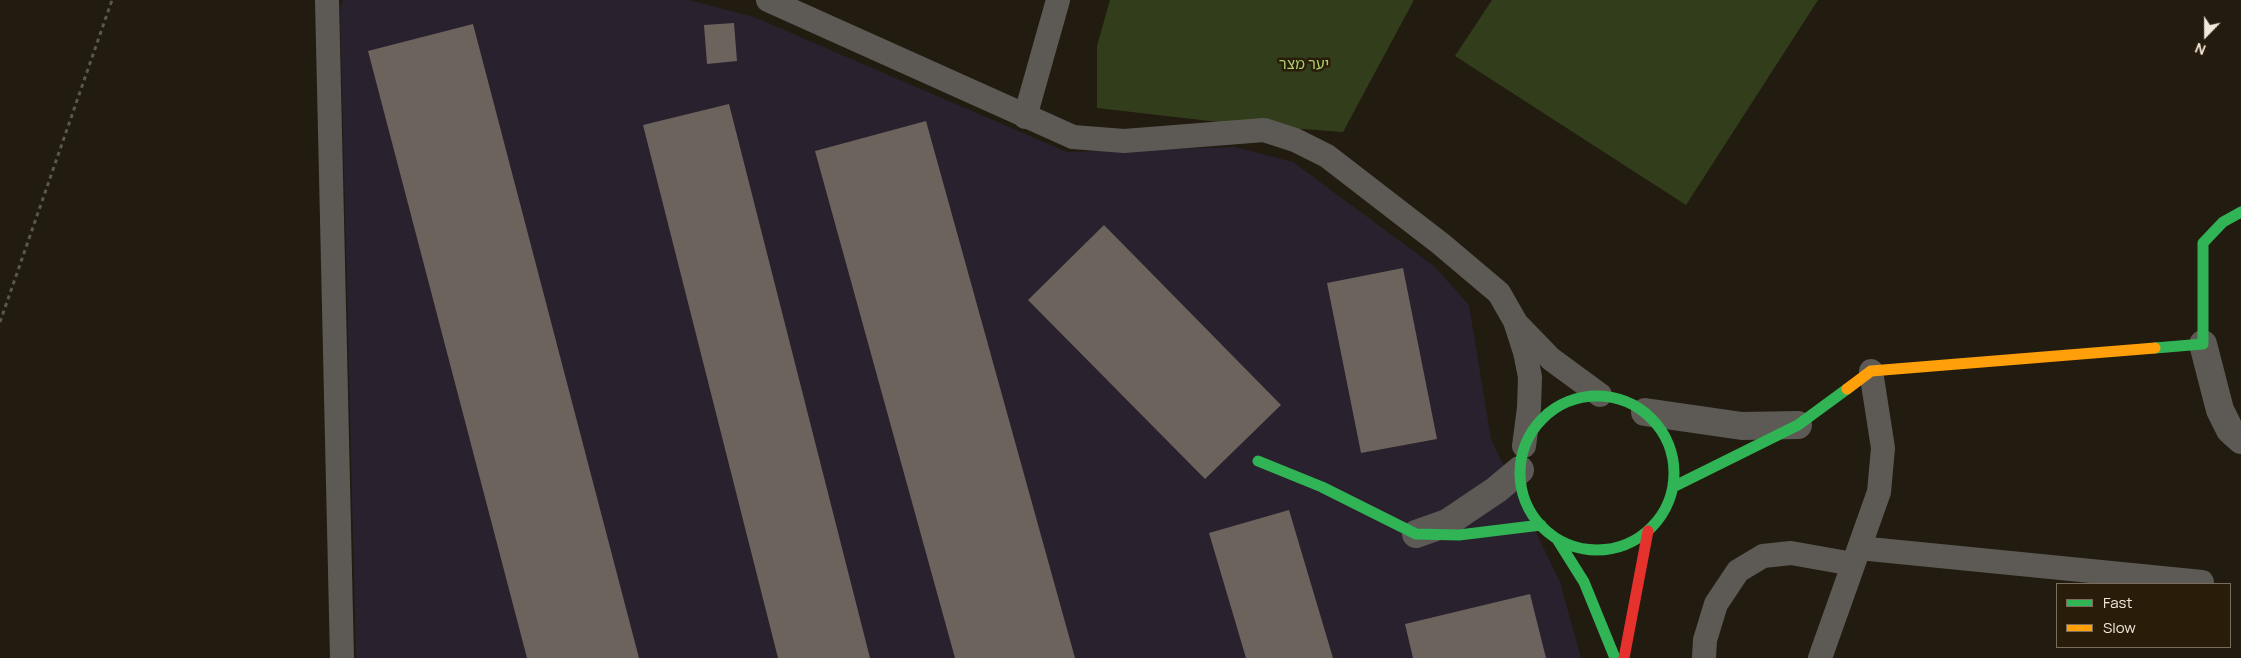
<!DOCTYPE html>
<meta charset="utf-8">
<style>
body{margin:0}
#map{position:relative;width:2241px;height:658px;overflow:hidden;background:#221b10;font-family:Manrope,sans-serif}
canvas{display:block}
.legend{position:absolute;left:2056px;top:583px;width:175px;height:65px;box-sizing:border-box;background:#291c09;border:1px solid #796e5e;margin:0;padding:6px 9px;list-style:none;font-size:15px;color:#f2e9dd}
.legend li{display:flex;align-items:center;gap:10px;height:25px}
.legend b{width:25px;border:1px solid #796e5e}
.north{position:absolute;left:2181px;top:10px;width:50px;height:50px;-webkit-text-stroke:4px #291c09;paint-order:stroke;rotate:202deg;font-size:14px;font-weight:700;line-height:20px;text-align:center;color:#f2e9dd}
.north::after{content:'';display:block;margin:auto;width:18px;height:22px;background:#f2e9dd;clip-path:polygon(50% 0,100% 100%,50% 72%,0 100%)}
</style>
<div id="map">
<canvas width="2241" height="658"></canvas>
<ul class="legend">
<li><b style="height:6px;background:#30b455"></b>Fast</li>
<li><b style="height:6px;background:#ff9f0a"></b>Slow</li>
</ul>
<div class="north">N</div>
</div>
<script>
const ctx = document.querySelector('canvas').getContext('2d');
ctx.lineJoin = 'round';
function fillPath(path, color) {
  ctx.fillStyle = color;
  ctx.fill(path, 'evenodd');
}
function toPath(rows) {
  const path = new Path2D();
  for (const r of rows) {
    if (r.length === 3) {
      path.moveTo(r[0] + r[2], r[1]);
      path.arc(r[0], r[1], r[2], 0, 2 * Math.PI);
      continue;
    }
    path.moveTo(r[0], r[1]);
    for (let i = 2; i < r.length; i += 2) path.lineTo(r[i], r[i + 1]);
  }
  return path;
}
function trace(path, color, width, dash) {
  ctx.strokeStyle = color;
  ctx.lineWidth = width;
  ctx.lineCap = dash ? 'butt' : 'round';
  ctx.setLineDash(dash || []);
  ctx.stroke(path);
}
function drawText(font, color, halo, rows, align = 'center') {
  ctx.font = font + ' Manrope,"Noto Sans Hebrew",sans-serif';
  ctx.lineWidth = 5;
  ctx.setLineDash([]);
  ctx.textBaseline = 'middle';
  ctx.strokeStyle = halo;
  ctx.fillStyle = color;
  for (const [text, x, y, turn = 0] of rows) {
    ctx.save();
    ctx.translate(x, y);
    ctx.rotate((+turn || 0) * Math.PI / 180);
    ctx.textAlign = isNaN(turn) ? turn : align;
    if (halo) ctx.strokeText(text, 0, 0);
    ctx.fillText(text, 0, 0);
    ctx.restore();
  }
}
fillPath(toPath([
 [343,0,689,0,754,17,1067,152,1235,147,1293,162,1435,267,1469,305,1491,439,1560,582,1581,658,356,658,340,9]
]), '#29212d');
fillPath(toPath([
 [1110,0,1414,0,1343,132,1236,124,1097,108,1097,46],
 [1492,0,1818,0,1686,205,1455,56]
]), '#323e1b');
fillPath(toPath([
 [734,23,737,61,707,64,704,25],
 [473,24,639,658,527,658,368,51],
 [729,104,870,658,778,658,643,125],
 [926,121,1075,658,955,658,815,151],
 [1104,225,1281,405,1205,479,1028,300],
 [1403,268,1437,439,1361,453,1327,283],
 [1289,510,1333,658,1246,658,1209,533],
 [1530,594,1546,658,1413,658,1405,624]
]), '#6c635d');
trace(toPath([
 [0,322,112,0]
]), '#5a5651', 3, [4, 4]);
trace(toPath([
 [327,0,342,658],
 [768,0,1073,137,1124,141,1264,130,1295,140,1327,156,1441,244,1499,293,1515,321,1525,352,1530,377,1529,408,1524,446],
 [1025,117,1058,0],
 [1519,326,1551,359,1600,395],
 [1859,548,2202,582],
 [1704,658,1705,640,1716,604,1738,571,1763,556,1791,553,1853,564],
 [1820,658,1879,492,1883,448,1871,371]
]), '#5d5a56', 24);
trace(toPath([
 [2203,344,2220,410,2230,430,2241,440],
 [1645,412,1742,426,1798,425],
 [1416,534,1447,523,1496,490,1520,470]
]), '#5d5a56', 28);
trace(toPath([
 [2155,348,2203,344,2203,243,2223,222,2241,212],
 [1597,473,77],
 [1258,461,1322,487,1416,534,1459,535,1541,525],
 [1673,487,1798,425,1847,389],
 [1557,539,1584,582,1615,658]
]), '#30b455', 11);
trace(toPath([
 [1847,389,1871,371,2155,348]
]), '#ff9f0a', 11);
trace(toPath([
 [1624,658,1648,531]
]), '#e5322d', 11);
drawText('15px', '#a8cf6c', '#291c09', [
 ["יער מצר",1304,65]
]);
</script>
